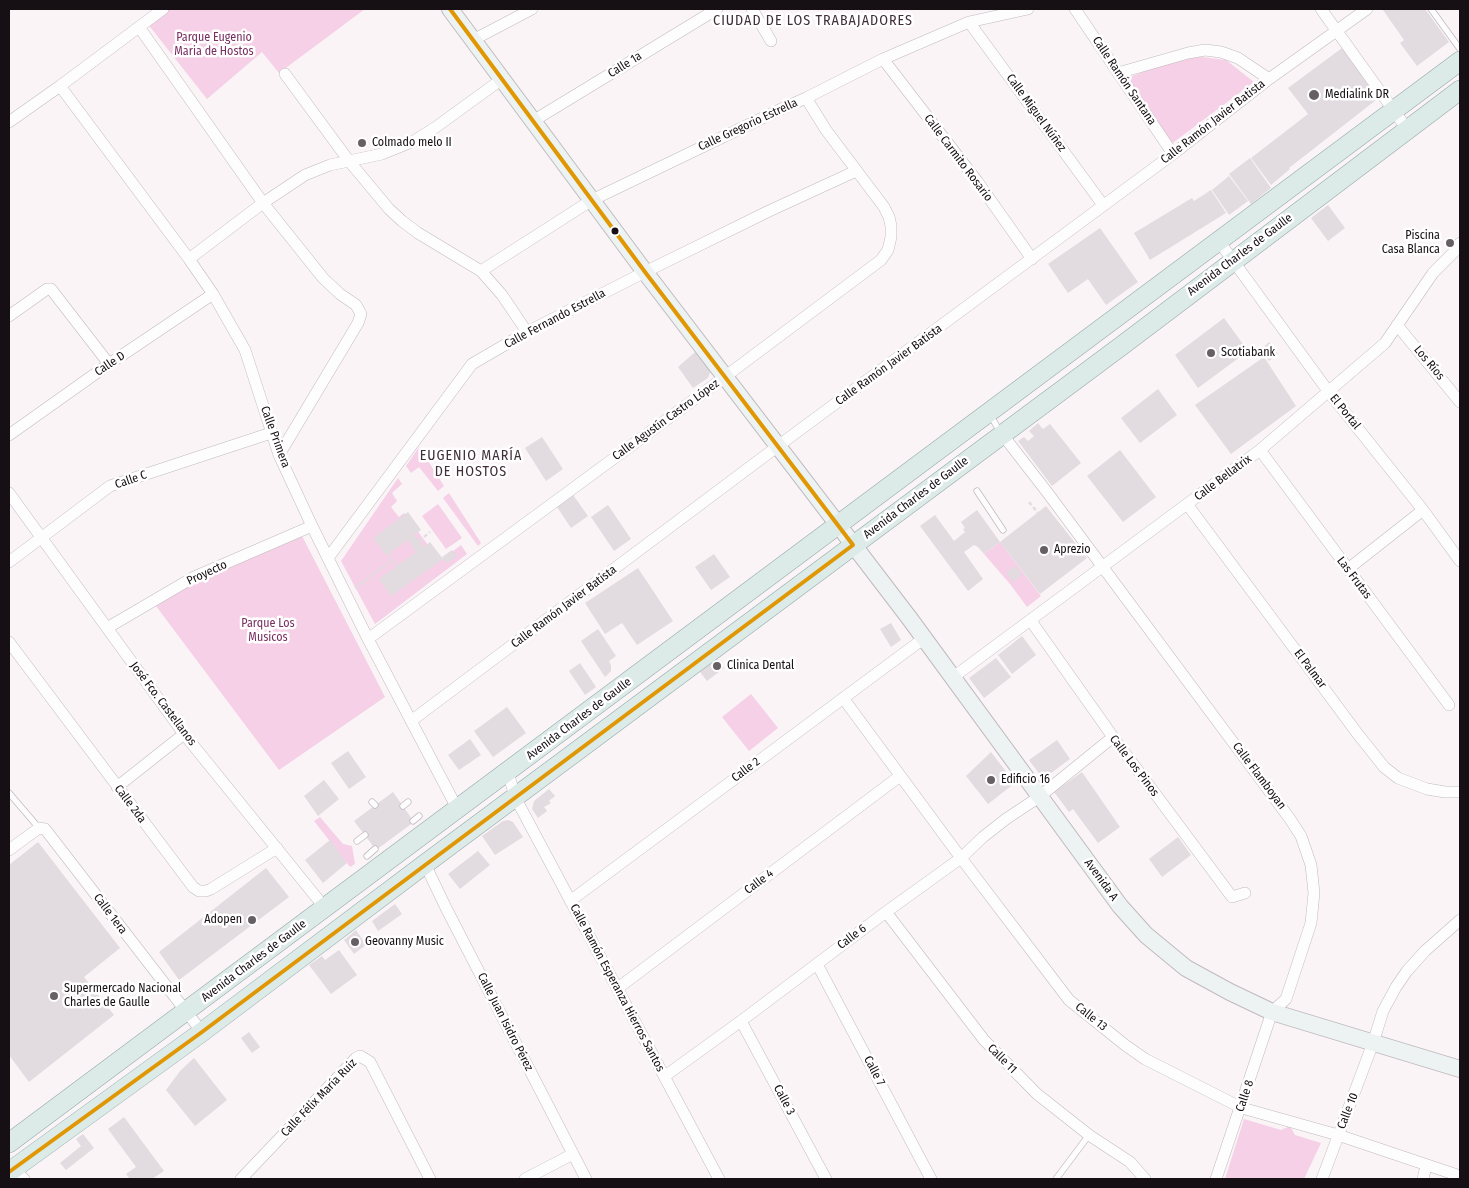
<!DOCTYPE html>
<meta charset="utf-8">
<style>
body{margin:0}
#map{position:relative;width:1469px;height:1188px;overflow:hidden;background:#faf4f7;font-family:"Fira Sans Condensed",sans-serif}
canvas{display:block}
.frame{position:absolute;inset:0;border:10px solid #160f13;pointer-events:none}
</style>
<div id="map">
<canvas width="1469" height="1188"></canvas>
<div class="frame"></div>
</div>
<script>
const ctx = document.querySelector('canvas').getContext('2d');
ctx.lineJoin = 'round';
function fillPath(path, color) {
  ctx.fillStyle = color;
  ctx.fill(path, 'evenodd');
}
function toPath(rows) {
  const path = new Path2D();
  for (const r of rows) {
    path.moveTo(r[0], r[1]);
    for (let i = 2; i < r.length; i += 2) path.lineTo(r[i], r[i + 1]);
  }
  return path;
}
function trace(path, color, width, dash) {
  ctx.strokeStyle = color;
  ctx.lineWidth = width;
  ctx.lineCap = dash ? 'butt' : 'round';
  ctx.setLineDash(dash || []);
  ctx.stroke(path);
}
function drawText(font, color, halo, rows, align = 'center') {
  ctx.font = font + ' "Fira Sans Condensed",sans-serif';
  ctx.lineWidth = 5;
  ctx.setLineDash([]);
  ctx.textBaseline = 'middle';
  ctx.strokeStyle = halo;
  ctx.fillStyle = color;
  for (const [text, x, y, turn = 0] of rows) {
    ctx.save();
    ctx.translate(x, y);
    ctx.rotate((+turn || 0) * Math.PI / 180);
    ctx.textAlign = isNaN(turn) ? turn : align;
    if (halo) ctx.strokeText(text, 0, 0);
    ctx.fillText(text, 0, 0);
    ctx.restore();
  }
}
fillPath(toPath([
 [166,9,365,9,279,73,262,52,207,99,147,23],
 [1186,55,1226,60,1254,82,1166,148,1120,81],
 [419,447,444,486,438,491,419,467,411,473,406,466],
 [398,478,402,484,392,493,397,501,391,507,399,517,404,513,440,561,461,545,467,554,375,624,341,561],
 [449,493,481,543,478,546,443,498],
 [438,504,462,538,446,549,422,516],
 [301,534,385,697,279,770,156,606,194,583],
 [1000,542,1041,596,1027,607,1010,584,984,554],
 [751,694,778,728,749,751,722,717],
 [320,817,343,844,352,846,355,864,350,867,314,821],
 [1244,1119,1281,1130,1290,1126,1295,1135,1321,1143,1304,1179,1225,1179]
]), '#f5d0e6');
fillPath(toPath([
 [1384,9,1425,9,1449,42,1417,66,1400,43,1404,40,1383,10],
 [1342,48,1375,94,1376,100,1289,168,1290,169,1271,185,1251,158,1308,114,1288,88],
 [1250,158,1271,188,1251,204,1229,174],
 [1229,176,1248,201,1229,215,1212,190],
 [1211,190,1226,213,1150,260,1134,233,1192,198,1194,201],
 [1328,205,1345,228,1328,241,1311,218],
 [1100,228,1138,282,1106,305,1088,279,1068,293,1048,264],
 [1224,318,1248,351,1198,388,1175,355],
 [1269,342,1278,354,1269,361,1260,350],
 [695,352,711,370,708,378,693,388,678,367],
 [1264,357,1296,406,1231,454,1195,405],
 [1158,389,1177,415,1140,443,1121,418],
 [1038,423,1043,429,1050,424,1081,463,1052,486,1018,441,1024,437,1028,441,1034,436,1029,431],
 [542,437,563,469,546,481,525,448],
 [1120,450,1156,497,1123,522,1087,476],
 [571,492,588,516,571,528,555,504],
 [608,505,631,539,614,551,591,517],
 [1046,506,1087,558,1040,594,1000,542],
 [977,510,1000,542,984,554,978,547,974,545,964,552,983,579,968,591,920,526,935,515,954,541,965,532,963,529,965,528,961,522],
 [408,512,421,530,414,535,424,547,430,542,443,559,391,596,379,579,416,552,408,540,386,555,373,538],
 [452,550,457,556,447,563,442,557],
 [714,554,730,577,711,590,695,567],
 [1015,566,1022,574,1013,582,1006,573],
 [638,568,673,621,637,645,622,623,605,634,585,603],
 [891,623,901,640,891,647,880,629],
 [598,629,616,656,609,661,611,665,611,671,605,677,581,641],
 [1022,636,1036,655,1012,674,998,655],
 [996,658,1011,677,984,698,969,678],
 [717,659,724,668,707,681,700,672],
 [580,663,596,687,585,695,569,671],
 [507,707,526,733,493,757,474,731],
 [470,739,481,755,459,770,448,755],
 [1057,740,1070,759,1043,779,1029,760],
 [348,751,366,777,349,789,331,763],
 [991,752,1015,783,988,804,966,776],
 [1082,772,1120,827,1098,843,1073,809,1069,812,1054,792],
 [324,780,339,799,318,816,304,796],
 [549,789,555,796,549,801,551,803,544,807,547,811,538,818,532,809,534,801],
 [393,792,414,822,376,850,354,821],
 [508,820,513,822,523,837,495,855,482,836,503,821],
 [1178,837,1191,855,1162,877,1149,859],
 [330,840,347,863,323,883,305,860],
 [38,842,120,948,84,977,114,1015,29,1082,9,1055,9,865],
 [478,851,490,865,460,889,448,874],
 [266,868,289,897,179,980,159,952],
 [395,904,402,914,378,931,372,921],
 [356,930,366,945,354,954,344,940],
 [339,950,357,975,331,994,309,965,322,956,325,960],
 [249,1032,260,1047,252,1053,241,1038],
 [194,1058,227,1100,195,1126,166,1090,180,1071],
 [124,1117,164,1171,152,1179,130,1179,126,1174,136,1167,108,1129],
 [83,1134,94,1148,66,1170,60,1163,81,1146,76,1139]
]), '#e2dbdf');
const service = toPath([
 [1431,9,1460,49],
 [990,415,1001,433],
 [977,491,1003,530],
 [9,793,39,828],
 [372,802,375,805],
 [403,806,408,802],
 [413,821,419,816],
 [357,841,365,835],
 [367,856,375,849],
 [1056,1179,1089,1135]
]);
const minor = toPath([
 [752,9,771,41],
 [1075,9,1173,154],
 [1321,9,1407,129],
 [969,22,1103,205],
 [139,27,263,203,323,278,340,294,356,305,361,314,358,323,279,455],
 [473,40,532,9],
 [883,59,977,181,1032,259],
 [1118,73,1188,53,1205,50,1221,52,1238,58,1269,79],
 [285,74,349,161,389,209,402,221,418,233,481,271,502,295,527,332],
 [60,86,189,259,213,294,245,350,279,455,312,526,368,639,458,810],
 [533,121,717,9],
 [9,122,60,86,163,9],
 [1218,240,1328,391,1423,510,1460,561],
 [189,259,263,203,305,175,330,165,382,154,414,141,436,127,502,79],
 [481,271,592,200,777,111,806,98,883,59,969,22,1028,9],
 [9,316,47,289,51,289,109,364],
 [1397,325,1460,402],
 [1002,434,1047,492,1290,819,1301,836,1311,865,1314,893,1311,923,1286,999,1272,1012,1216,1179],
 [9,435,109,364,213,294],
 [1260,450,1449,705],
 [9,493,184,734,325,908],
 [1187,504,1357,733,1384,767,1398,778,1427,789,1445,792,1460,792],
 [328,558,472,364,527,332,645,272,769,211,856,171],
 [9,562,110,486,271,433],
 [1348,569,1423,510],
 [1031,621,1113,737,1232,897,1245,893],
 [107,628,194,577,312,526],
 [368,639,726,376,881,260,888,250,891,237,891,226,889,217,884,207,826,130,806,98],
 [9,642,193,887,199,891,206,891,211,889,277,848],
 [952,678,1260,450,1385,343,1433,273,1455,251,1460,243],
 [843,698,961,858,1069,1000,1125,1045,1145,1059,1242,1108,1338,1135,1460,1176],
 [411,721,778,446,1173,154,1269,79,1367,9],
 [508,772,515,797,719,1179],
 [117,787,184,734],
 [9,850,39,828,45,829,202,1032],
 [425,864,446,908,586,1179],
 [570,901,923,639],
 [886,912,984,1040,1037,1094,1089,1135,1130,1162,1145,1179],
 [817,964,931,1179],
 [618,988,900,776],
 [741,1021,826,1179],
 [665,1076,741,1021,886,912,961,858,983,837,1006,819,1039,797,1113,737],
 [9,1165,24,1179],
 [241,1179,356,1058,360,1056,370,1062,430,1179],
 [525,1179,573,1154],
 [1322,1179,1373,1043,1383,1011,1396,987,1407,971,1425,951,1460,920],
 [1423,1179,1426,1166]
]);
const secondary = toPath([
 [450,9,645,272,910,619,1120,906,1146,935,1186,968,1230,992,1272,1012,1460,1069]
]);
const primary = toPath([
 [9,1143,1460,61],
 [9,1172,202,1032,425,864,1120,347,1460,90]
]);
trace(service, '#c0babd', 7);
trace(minor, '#c0babd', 12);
trace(secondary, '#c0babd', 18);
trace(primary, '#95aaa7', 20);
trace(toPath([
 [1029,502,1038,513],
 [419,541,430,532],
 [389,553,393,560],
 [355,588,393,560,398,565]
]), '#e0dedf', 2.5, [4, 2.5]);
trace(service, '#fefdfe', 5.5);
trace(minor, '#fefdfe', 11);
trace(secondary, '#edf3f3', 16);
trace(primary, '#dceae8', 19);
trace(toPath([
 [9,1172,202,1032,853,545,645,272,450,9]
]), '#e09702', 4);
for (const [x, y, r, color] of [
 [1314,95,6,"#665f63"],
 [362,143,5,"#665f63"],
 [615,231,4.5,"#160f13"],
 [1450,243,5,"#665f63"],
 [1211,353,5,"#665f63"],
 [1044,550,5,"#665f63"],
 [717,666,5,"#665f63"],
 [991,780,5,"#665f63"],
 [252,920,5,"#665f63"],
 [355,942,5,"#665f63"],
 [54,996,5,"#665f63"]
]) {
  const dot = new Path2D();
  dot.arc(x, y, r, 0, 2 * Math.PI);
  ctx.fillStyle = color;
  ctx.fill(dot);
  trace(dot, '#fff', 2);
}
drawText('12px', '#792f60', '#fff', [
 ["Parque Eugenio",214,38],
 ["Maria de Hostos",214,52],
 ["Parque Los",268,624],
 ["Musicos",268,638]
]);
drawText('12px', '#160f13', '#fff', [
 ["Calle 1a",625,65,-32],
 ["Calle Ramón Santana",1124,81,56],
 ["Calle Miguel Núñez",1036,113,54],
 ["Calle Ramón Javier Batista",1213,122,-38],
 ["Calle Gregorio Estrella",748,125,-25],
 ["Calle Carmito Rosario",958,158,53],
 ["Avenida Charles de Gaulle",1240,255,-37],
 ["Calle Fernando Estrella",555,319,-28],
 ["Los Ríos",1429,363,50],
 ["Calle D",110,364,-34],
 ["Calle Ramón Javier Batista",889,365,-36],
 ["El Portal",1345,412,51],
 ["Calle Agustín Castro López",666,420,-36],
 ["Calle Primera",275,437,70],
 ["Calle Bellatrix",1223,478,-37],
 ["Calle C",131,480,-19],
 ["Avenida Charles de Gaulle",916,498,-37],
 ["Proyecto",207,573,-25],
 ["Las Frutas",1354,578,53],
 ["Calle Ramón Javier Batista",564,607,-37],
 ["El Palmar",1310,669,53],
 ["José Fco. Castellanos",163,704,53],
 ["Avenida Charles de Gaulle",579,719,-37],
 ["Calle Los Pinos",1134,766,53],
 ["Calle 2",746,770,-37],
 ["Calle Flamboyan",1259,776,53],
 ["Calle 2da",130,804,53],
 ["Avenida A",1101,880,54],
 ["Calle 4",759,882,-37],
 ["Calle 1era",110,914,53],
 ["Calle 6",852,937,-37],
 ["Avenida Charles de Gaulle",254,961,-37],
 ["Calle Ramón Esperanza Hierros Santos",617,988,62],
 ["Calle 13",1091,1017,39],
 ["Calle Juan Isidro Pérez",505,1022,63],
 ["Calle 11",1002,1059,45],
 ["Calle 7",874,1071,62],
 ["Calle 8",1245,1096,-72],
 ["Calle Félix María Ruiz",319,1098,-46],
 ["Calle 3",784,1100,62],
 ["Calle 10",1348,1111,-69]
]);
drawText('12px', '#160f13', '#fff', [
 ["Medialink DR",1325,95],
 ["Colmado melo II",372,143],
 ["Piscina",1440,236,"right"],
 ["Casa Blanca",1440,250,"right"],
 ["Scotiabank",1221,353],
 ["Aprezio",1054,550],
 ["Clinica Dental",727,666],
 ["Edificio 16",1001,780],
 ["Adopen",242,920,"right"],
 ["Geovanny Music",365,942],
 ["Supermercado Nacional",64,989],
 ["Charles de Gaulle",64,1003]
], 'left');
ctx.letterSpacing = '1px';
drawText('14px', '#402e39', '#fff', [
 ["CIUDAD DE LOS TRABAJADORES",813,21],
 ["EUGENIO MARÍA",471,456],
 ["DE HOSTOS",471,472]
]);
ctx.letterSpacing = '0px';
</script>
